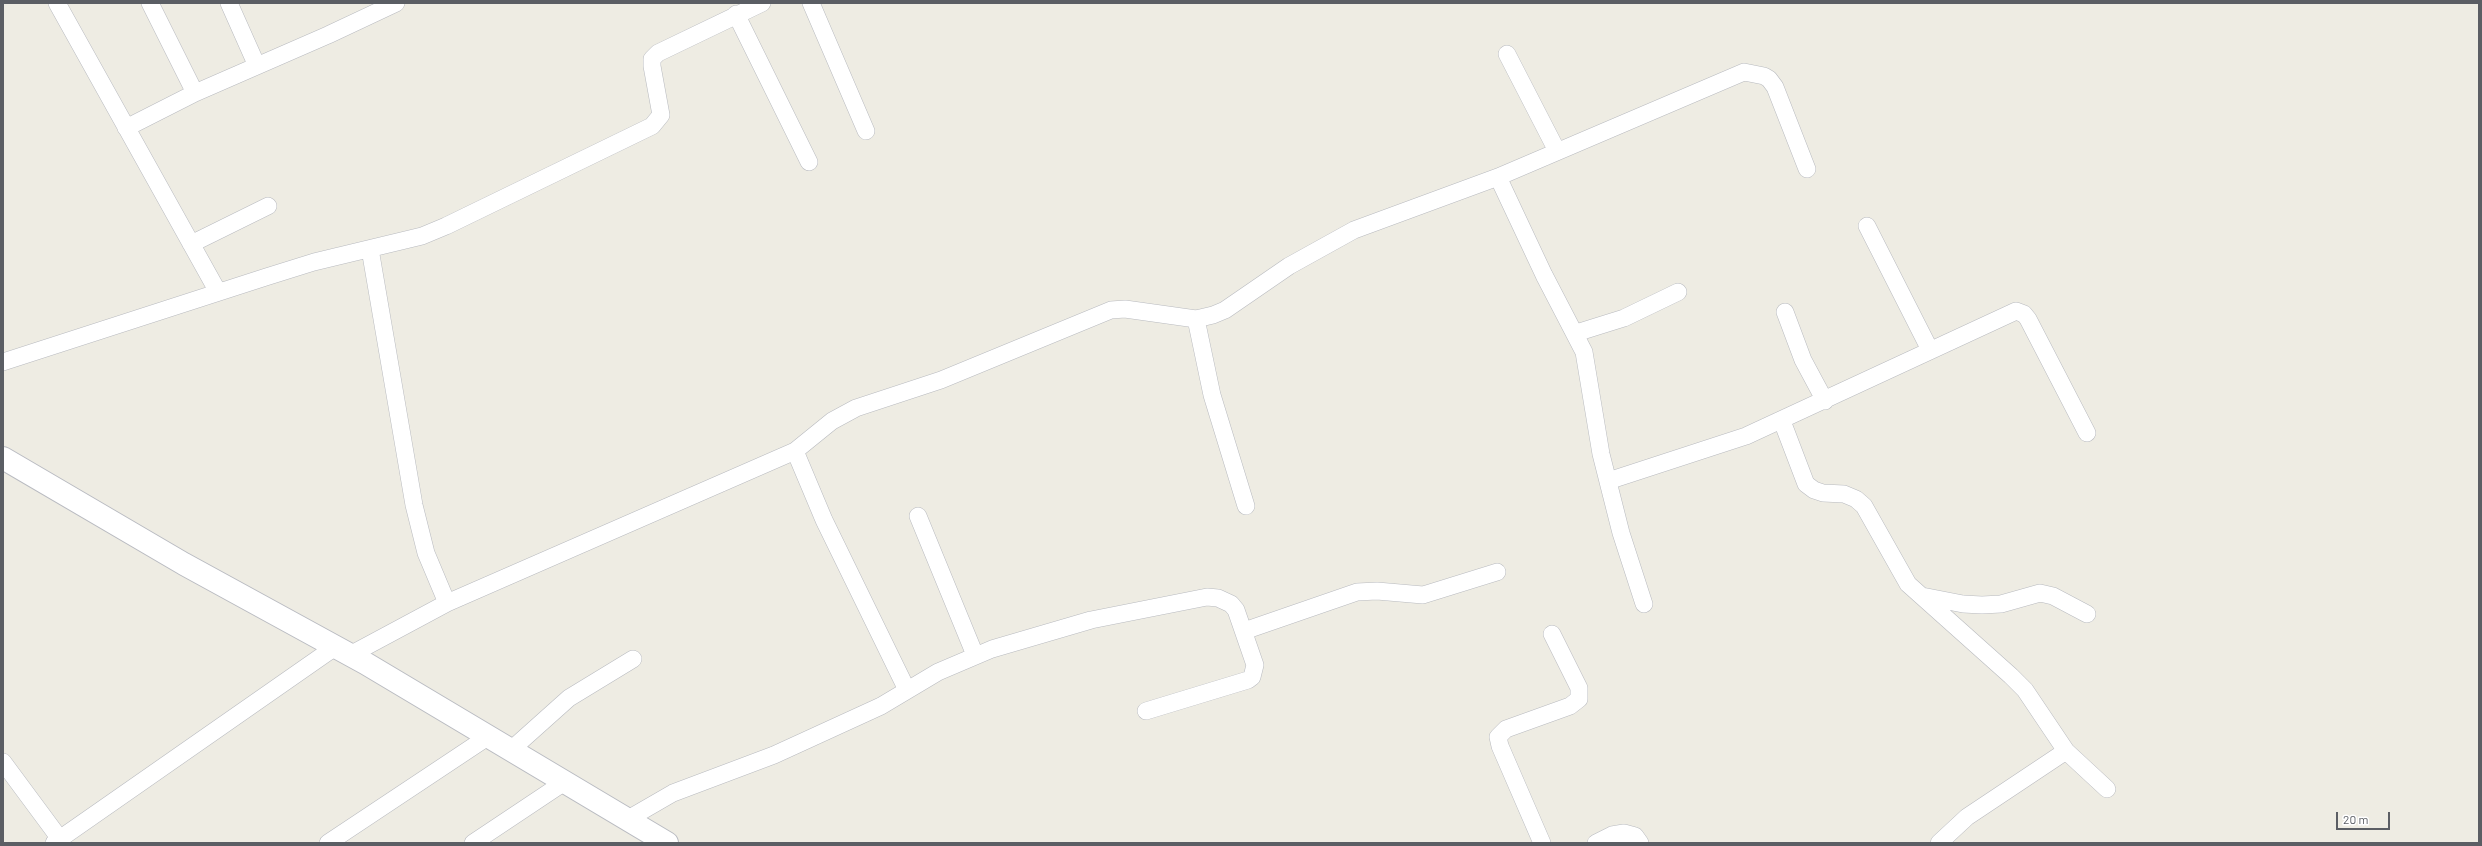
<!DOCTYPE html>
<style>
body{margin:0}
#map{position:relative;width:2482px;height:846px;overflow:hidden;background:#eeece3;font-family:Barlow,sans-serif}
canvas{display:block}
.frame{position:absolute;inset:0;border:4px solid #5b5e64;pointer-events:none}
.scale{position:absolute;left:2336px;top:812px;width:54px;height:18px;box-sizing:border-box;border:2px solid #5b5e64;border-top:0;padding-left:5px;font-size:12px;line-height:14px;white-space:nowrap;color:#5b5e64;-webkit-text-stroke:3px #fff;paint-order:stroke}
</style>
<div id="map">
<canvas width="2482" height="846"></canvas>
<div class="frame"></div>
<div class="scale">20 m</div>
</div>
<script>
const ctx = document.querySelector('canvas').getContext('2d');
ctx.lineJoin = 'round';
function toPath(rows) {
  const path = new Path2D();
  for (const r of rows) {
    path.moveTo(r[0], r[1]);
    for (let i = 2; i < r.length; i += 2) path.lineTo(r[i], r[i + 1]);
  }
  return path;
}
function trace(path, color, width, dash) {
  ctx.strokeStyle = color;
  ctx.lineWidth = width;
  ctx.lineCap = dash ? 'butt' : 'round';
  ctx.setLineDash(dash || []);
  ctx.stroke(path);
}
const street = toPath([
 [57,3,218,292],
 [150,3,195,93],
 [229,3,257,66],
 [811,3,866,131],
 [736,14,809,162],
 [1507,54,1557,151],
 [126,128,195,93,328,35,396,3],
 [1498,177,1544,275,1584,352,1601,454,1621,533,1644,604],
 [1867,226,1930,350],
 [191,244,268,206],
 [370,249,414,505,426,553,447,603],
 [1785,312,1803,360,1825,401],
 [1196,319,1212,395,1246,506],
 [1576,333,1624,318,1678,292],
 [3,362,266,277,314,262,422,236,446,226,652,126,661,115,652,66,652,59,658,53,762,3],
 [1782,421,1806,484,1814,490,1823,493,1844,494,1856,499,1864,506,1908,584,2011,676,2025,690,2066,751,2107,789],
 [795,451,824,520,907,690],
 [1608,481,1746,436,2016,311,2024,314,2028,319,2087,433],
 [918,516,975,655],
 [1922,596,1963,604,1982,605,2001,604,2040,593,2053,596,2087,614],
 [1244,631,1357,592,1377,591,1423,595,1497,572],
 [350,655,447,603,795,451,832,421,856,408,941,380,1111,310,1125,309,1196,319,1213,315,1225,310,1289,266,1354,230,1498,177,1744,72,1764,76,1769,79,1775,87,1807,169],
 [512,749,569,698,633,659],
 [3,762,60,839],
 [628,819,673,793,774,755,881,706,938,672,992,649,1091,620,1207,597,1218,598,1231,604,1236,610,1255,665,1252,677,1248,680,1146,711],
 [54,843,335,647],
 [328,843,489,736],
 [473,843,566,781],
 [1542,843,1500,746,1498,737,1506,729,1570,706,1579,699,1579,688,1552,634],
 [1596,843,1612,835,1624,833,1635,836,1640,843],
 [1939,843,1967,817,2066,751]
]);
const secondary = toPath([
 [3,458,184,564,365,663,667,843]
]);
trace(street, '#b8babf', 18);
trace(secondary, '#b9bbc1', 24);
trace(street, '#fff', 17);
trace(secondary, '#fff', 22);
</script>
